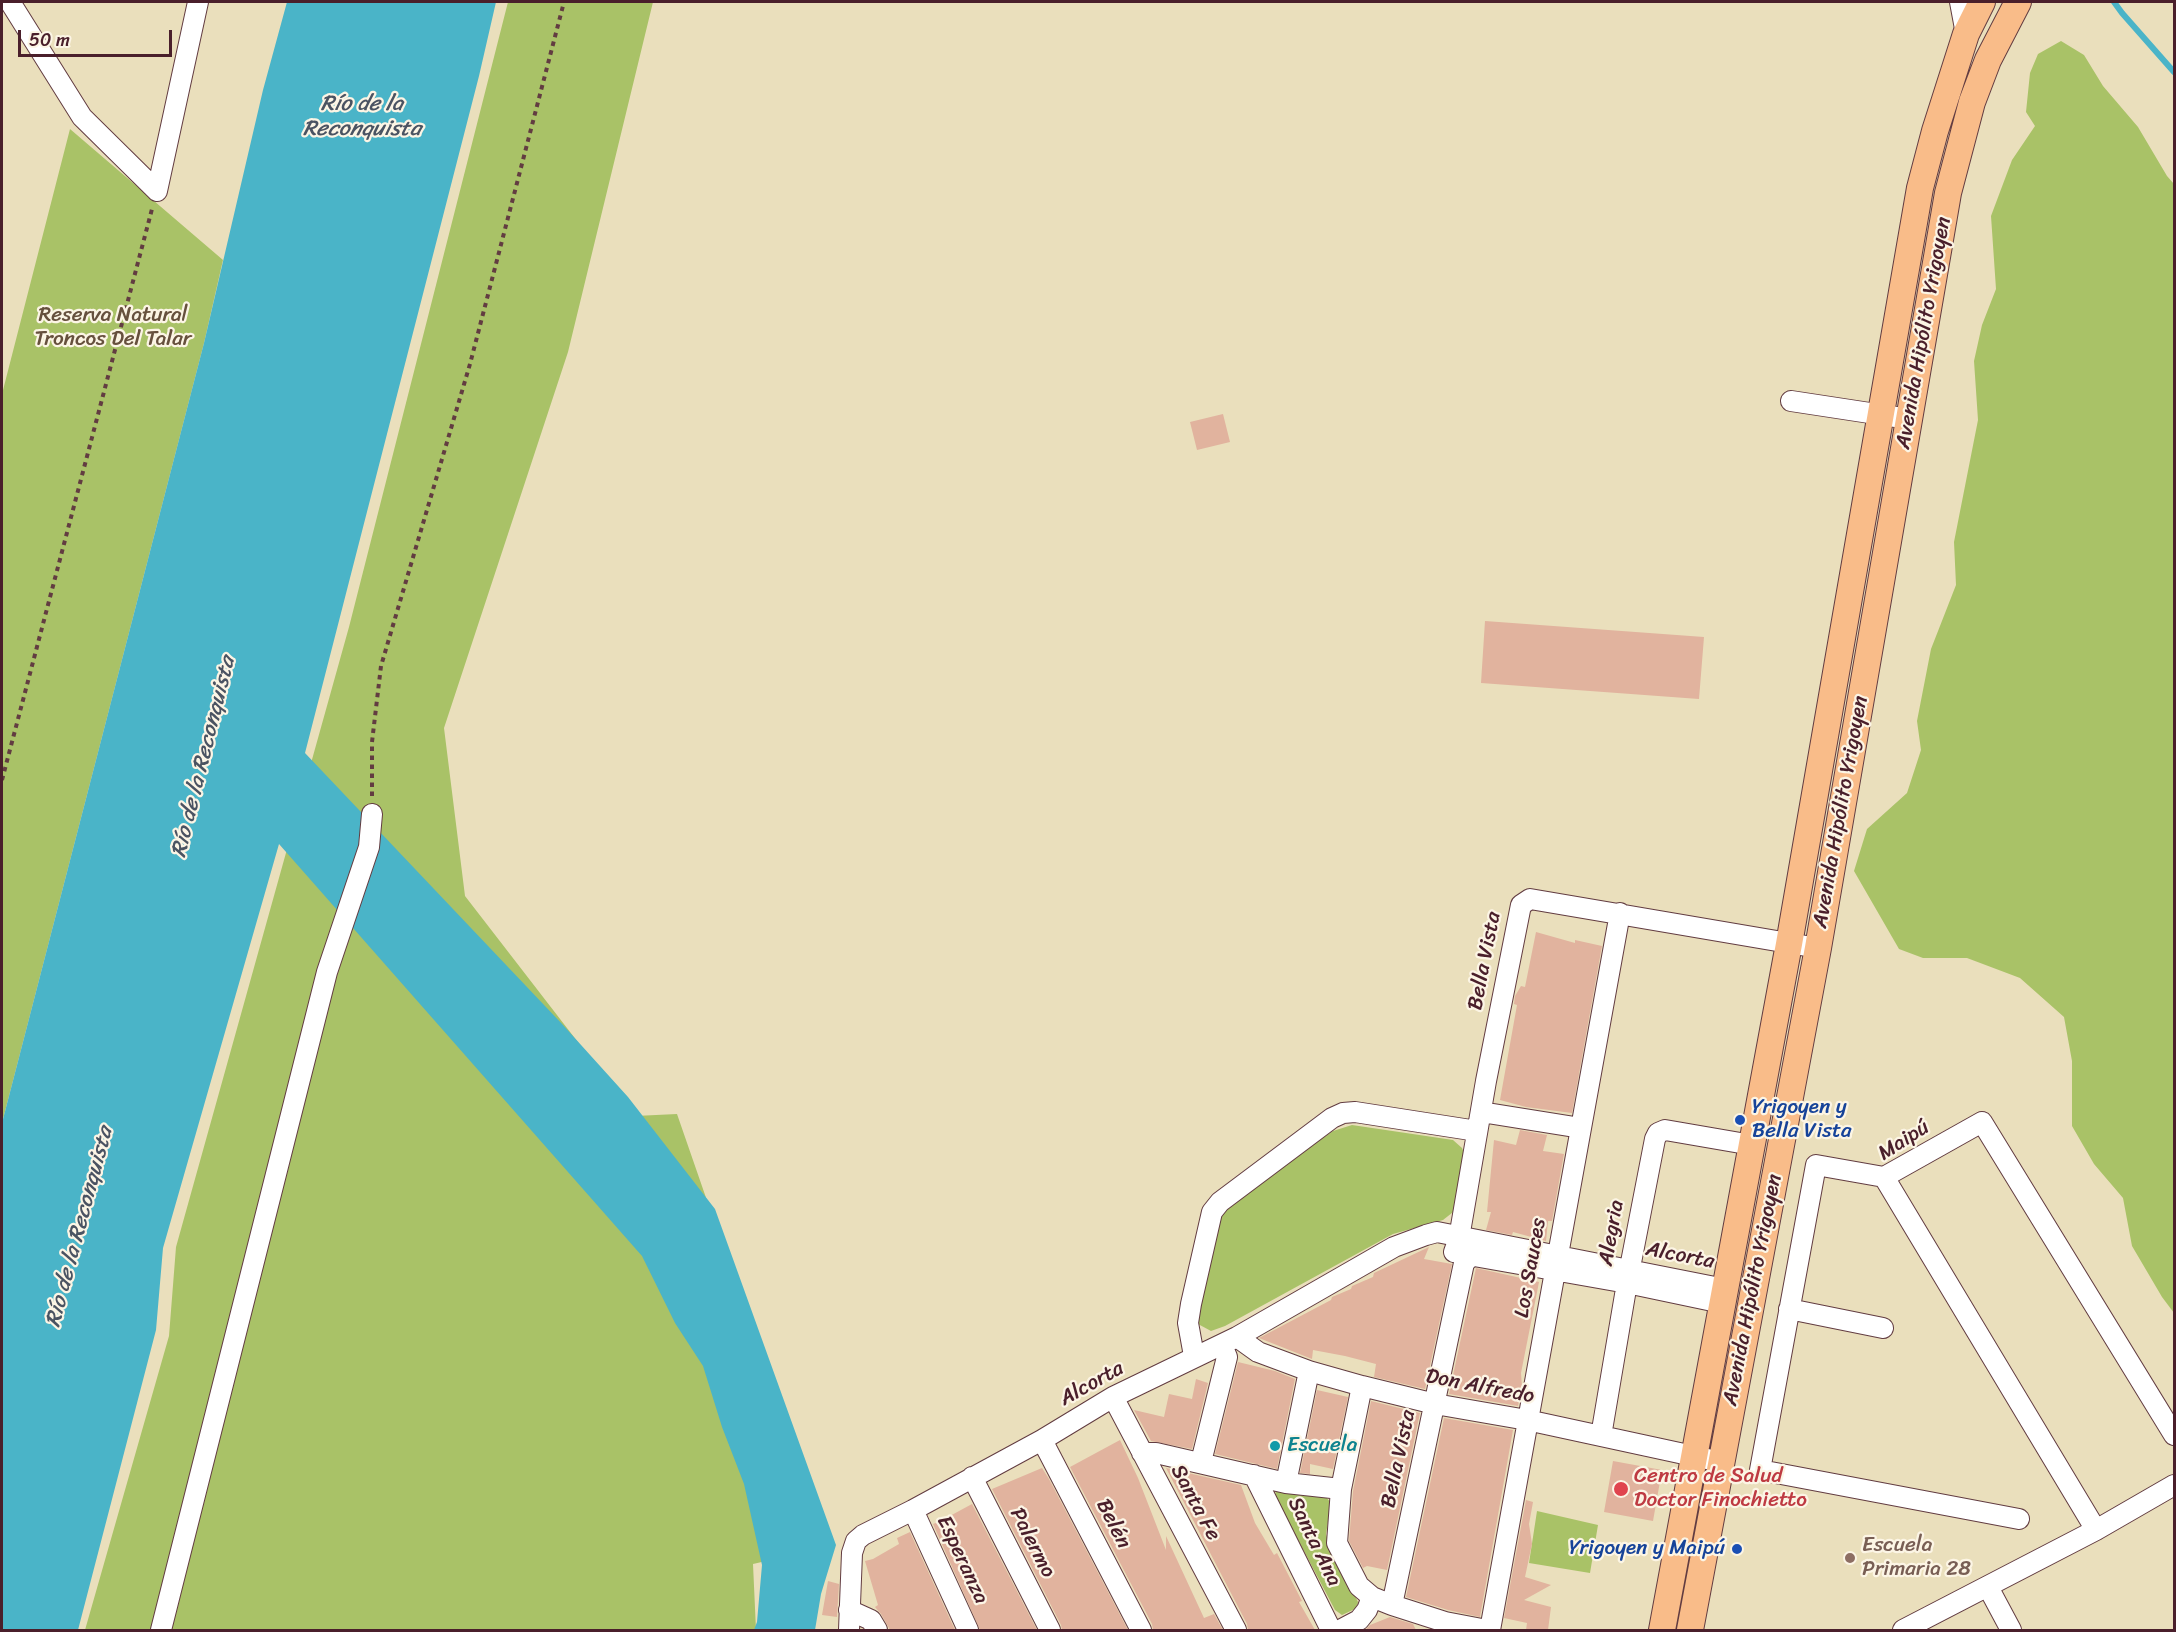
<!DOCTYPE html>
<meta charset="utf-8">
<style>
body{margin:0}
#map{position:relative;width:2176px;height:1632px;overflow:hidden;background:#eadfbc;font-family:Sriracha,sans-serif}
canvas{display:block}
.frame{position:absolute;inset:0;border:3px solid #4a1f2b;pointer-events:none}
.scale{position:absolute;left:18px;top:30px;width:154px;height:27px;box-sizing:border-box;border:3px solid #4a1f2b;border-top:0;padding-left:8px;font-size:18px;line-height:21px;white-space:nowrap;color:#4a1f2b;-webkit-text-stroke:4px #fcf5e5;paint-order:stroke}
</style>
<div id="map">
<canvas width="2176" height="1632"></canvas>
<div class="frame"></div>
<div class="scale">50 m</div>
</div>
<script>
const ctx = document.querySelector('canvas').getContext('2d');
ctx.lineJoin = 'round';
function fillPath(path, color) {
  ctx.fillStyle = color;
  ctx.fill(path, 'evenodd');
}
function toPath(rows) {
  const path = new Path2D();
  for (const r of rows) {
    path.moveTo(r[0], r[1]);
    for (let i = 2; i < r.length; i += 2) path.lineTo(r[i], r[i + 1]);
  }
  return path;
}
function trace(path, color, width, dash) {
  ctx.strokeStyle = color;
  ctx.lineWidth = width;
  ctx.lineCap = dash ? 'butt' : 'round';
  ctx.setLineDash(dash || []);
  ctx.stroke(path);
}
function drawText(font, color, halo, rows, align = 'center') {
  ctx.font = font + ' Sriracha,sans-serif';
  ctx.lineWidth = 4.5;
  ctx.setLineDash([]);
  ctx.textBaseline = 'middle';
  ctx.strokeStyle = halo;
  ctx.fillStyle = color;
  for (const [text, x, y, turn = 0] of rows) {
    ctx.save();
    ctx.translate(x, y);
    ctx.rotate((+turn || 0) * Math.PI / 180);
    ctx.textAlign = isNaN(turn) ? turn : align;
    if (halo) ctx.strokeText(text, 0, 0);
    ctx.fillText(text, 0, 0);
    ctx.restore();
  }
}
fillPath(toPath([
 [508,2,653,2,568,352,444,728,465,896,635,1116,677,1114,827,1547,753,1564,756,1630,85,1630,169,1336,176,1247,349,627],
 [2061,41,2084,55,2103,86,2138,127,2167,176,2174,184,2174,1313,2162,1297,2132,1246,2123,1198,2094,1164,2072,1126,2072,1061,2064,1017,2020,978,1967,958,1923,958,1899,949,1854,871,1867,829,1907,793,1921,750,1917,721,1931,649,1956,585,1954,542,1978,420,1974,361,1982,325,1996,289,1991,216,2012,160,2035,126,2026,112,2030,73,2038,54],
 [70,129,223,260,204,343,2,1123,2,394],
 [1352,1125,1453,1140,1462,1148,1465,1155,1457,1209,1443,1220,1393,1234,1225,1326,1211,1331,1198,1324,1197,1316,1218,1215,1231,1201,1333,1131],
 [1276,1489,1326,1497,1331,1503,1326,1534,1328,1541,1358,1602,1357,1608,1342,1615,1335,1610,1275,1496],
 [1537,1511,1598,1525,1590,1573,1529,1563]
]), '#a9c267');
fillPath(toPath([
 [287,2,496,2,479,76,305,753,563,1025,628,1097,715,1209,836,1545,821,1594,815,1630,754,1630,757,1622,762,1565,744,1484,722,1427,703,1366,675,1323,642,1256,279,844,163,1248,156,1330,78,1630,2,1630,2,1123,204,343,263,90]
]), '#4ab4c8');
trace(toPath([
 [2114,2,2122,13,2174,72]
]), '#4ab4c8', 6);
fillPath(toPath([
 [1223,414,1230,442,1197,450,1190,422],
 [1485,621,1704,637,1699,699,1481,683],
 [1536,932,1575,943,1575,940,1602,946,1572,1113,1526,1107,1500,1100,1517,1005,1514,1004,1515,996,1521,986,1525,987],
 [1520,1130,1547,1135,1543,1151,1564,1154,1552,1221,1548,1221,1546,1241,1513,1232,1512,1235,1486,1230,1491,1212,1487,1212,1494,1140,1516,1145],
 [1429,1247,1424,1259,1452,1264,1425,1389,1374,1377,1376,1364,1345,1356,1313,1350,1312,1359,1259,1338,1331,1300,1332,1297,1351,1289,1352,1286,1373,1277,1374,1273],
 [1476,1268,1539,1282,1521,1373,1522,1387,1518,1406,1449,1394],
 [1238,1362,1275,1371,1295,1379,1277,1469,1215,1454],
 [1196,1379,1208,1383,1192,1449,1151,1441,1134,1410,1164,1417,1169,1394,1192,1399],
 [1317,1390,1348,1397,1333,1469,1310,1464,1310,1474,1300,1473],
 [1371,1401,1420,1413,1387,1570,1367,1566,1363,1568,1349,1541,1353,1491],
 [1444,1418,1513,1430,1480,1617,1448,1610,1406,1597],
 [1120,1440,1138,1478,1166,1550,1166,1536,1204,1618,1214,1614,1223,1630,1153,1630,1152,1624,1070,1467],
 [1613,1461,1662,1470,1653,1521,1604,1512],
 [1042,1468,1049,1479,1128,1630,1062,1630,1061,1625,992,1489],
 [1166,1468,1241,1485,1255,1523,1274,1555,1277,1553,1302,1601,1299,1602,1315,1630,1248,1630,1247,1624],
 [1526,1500,1533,1502,1529,1524,1532,1544,1525,1577,1551,1585,1524,1600,1551,1607,1548,1630,1526,1630,1527,1623,1504,1618],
 [972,1504,1037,1630,980,1630,933,1524,949,1518,948,1517],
 [910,1532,955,1630,890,1630,881,1614,875,1607,878,1605,865,1561,873,1559,899,1544,897,1538],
 [828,1581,839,1584,837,1617,822,1615],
 [1390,1617,1413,1624,1416,1630,1365,1630,1370,1625]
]), '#e1b39e');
const minor = toPath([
 [10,2,82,117,157,191],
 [1960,2,1966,34],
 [157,191,198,2],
 [1791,401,1909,419],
 [1481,1112,1581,1128],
 [1884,1177,1816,1165,1760,1470,2019,1519],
 [1884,1177,1982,1122,2174,1435],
 [1884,1177,2096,1530],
 [1454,1252,1459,1238,1486,1081,1521,905,1530,899,1818,948],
 [1457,1253,1627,1283,1722,1303],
 [1789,1309,1883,1328],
 [1237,1337,1258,1352,1309,1371,1362,1386,1435,1404,1527,1420,1721,1462],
 [1194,1356,1188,1323,1191,1304,1212,1212,1220,1202,1332,1118,1343,1113,1355,1112,1477,1131],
 [1362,1386,1341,1489,1337,1543,1359,1586,1372,1597,1392,1605,1464,1263,1471,1256],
 [1113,1397,1236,1630],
 [1601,1436,1627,1283,1655,1139,1658,1133,1665,1130,1752,1145],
 [1042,1440,1141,1630],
 [1142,1453,1156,1453,1286,1483,1341,1489],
 [1201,1462,1227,1357,1222,1345],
 [1254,1475,1331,1630],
 [972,1477,1050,1630],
 [1286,1483,1309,1371],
 [913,1510,968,1630],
 [1988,1587,2011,1630],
 [1392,1605,1445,1622,1449,1630],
 [849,1610,871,1620,877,1630],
 [1445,1622,1487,1630],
 [161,1630,327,972,369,847,372,814],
 [849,1630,852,1553,856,1541,863,1535,913,1510,1042,1440,1113,1397,1237,1337,1394,1247,1426,1235,1437,1232,1725,1289],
 [1340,1630,1359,1620,1367,1610,1372,1597],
 [1490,1630,1620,913],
 [1903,1630,2096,1530,2174,1485]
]);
const major = toPath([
 [1662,1630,1789,944,1920,188,1935,131,1966,34,1982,2],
 [1690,1630,1818,948,1948,193,1972,102,1988,60,2018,2]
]);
trace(minor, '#623c41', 22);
trace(major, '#623c41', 28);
trace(toPath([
 [2,780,152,209],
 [372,796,372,742,381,666,470,364,564,2]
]), '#623c41', 4, [4.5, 4.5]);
trace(minor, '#fff', 20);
trace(major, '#f9bc89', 26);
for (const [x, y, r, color] of [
 [1740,1120,6,"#1a4fb4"],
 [1275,1446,6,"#0f9aa8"],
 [1621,1489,8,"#e0444e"],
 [1737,1549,6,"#1a4fb4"],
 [1850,1558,6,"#8d6e63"]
]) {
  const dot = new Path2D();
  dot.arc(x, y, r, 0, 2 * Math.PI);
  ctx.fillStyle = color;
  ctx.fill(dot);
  trace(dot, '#fcf5e5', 2);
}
drawText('21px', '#66503d', '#fcf5e5', [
 ["Reserva Natural",113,316],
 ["Troncos Del Talar",113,340]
]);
drawText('21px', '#4a1f2b', '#fcf5e5', [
 ["Avenida Hipólito Yrigoyen",1924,333,-80],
 ["Avenida Hipólito Yrigoyen",1841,812,-80],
 ["Bella Vista",1485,961,-79],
 ["Maipú",1904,1141,-33],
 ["Alegria",1612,1233,-80],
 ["Alcorta",1680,1256,11],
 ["Los Sauces",1531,1268,-80],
 ["Avenida Hipólito Yrigoyen",1753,1290,-79],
 ["Alcorta",1092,1384,-29],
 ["Don Alfredo",1480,1387,11],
 ["Bella Vista",1399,1459,-78],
 ["Santa Fe",1195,1503,62],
 ["Belén",1113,1524,63],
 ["Santa Ana",1314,1542,64],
 ["Palermo",1032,1543,63],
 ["Esperanza",962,1560,65]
]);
drawText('21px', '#164399', '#fcf5e5', [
 ["Yrigoyen y",1752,1108],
 ["Bella Vista",1752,1132],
 ["Yrigoyen y Maipú",1725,1549,"right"]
], 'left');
drawText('21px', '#0d838f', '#fcf5e5', [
 ["Escuela",1287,1446]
], 'left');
drawText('21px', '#be3a42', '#fcf5e5', [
 ["Centro de Salud",1634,1477],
 ["Doctor Finochietto",1634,1501]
], 'left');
drawText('21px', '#785e54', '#fcf5e5', [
 ["Escuela",1862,1546],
 ["Primaria 28",1862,1570]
], 'left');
drawText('italic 22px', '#4a5362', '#fcf5e5', [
 ["Río de la",362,104],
 ["Reconquista",362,129],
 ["Río de la Reconquista",204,757,-76],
 ["Río de la Reconquista",80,1227,-75]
]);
</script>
